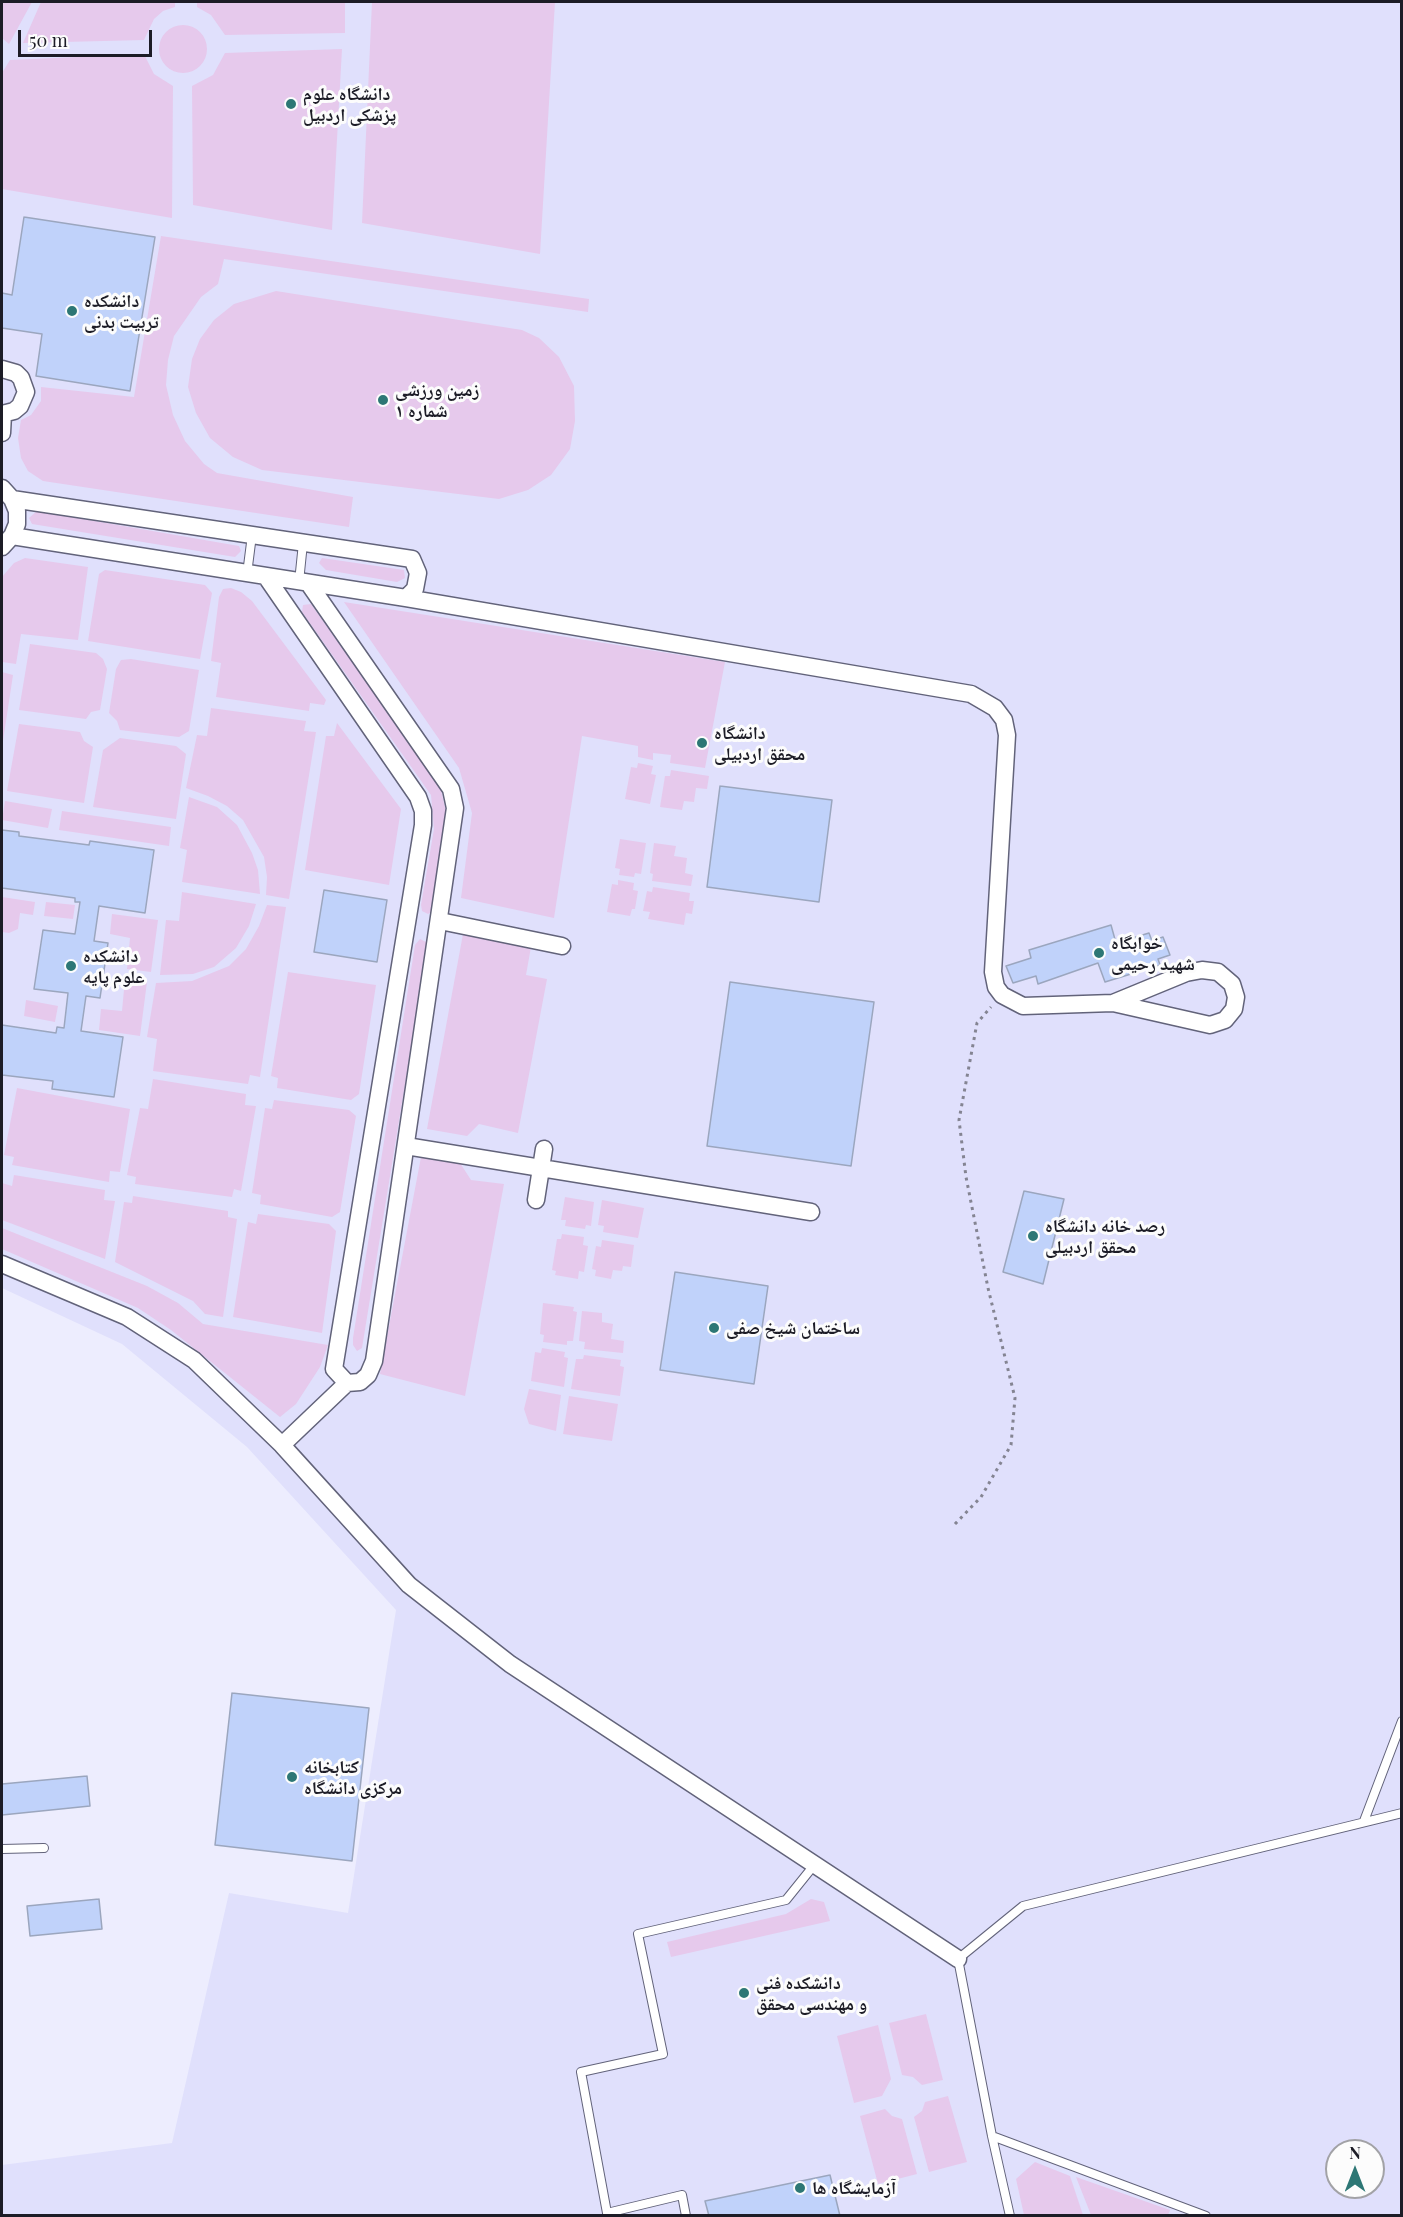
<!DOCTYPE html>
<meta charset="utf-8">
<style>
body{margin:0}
#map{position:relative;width:1403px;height:2217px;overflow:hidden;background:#ededfe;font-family:"Playfair Display",serif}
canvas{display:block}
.frame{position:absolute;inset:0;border:3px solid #1c1c26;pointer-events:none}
.north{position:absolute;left:1325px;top:2139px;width:60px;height:60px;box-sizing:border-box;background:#fcfcfc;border:2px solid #a2a2a6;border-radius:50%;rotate:0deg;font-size:16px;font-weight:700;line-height:24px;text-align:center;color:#1c1c26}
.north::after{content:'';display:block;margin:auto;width:21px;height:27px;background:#2d7775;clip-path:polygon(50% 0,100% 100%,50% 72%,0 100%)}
.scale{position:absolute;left:18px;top:30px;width:134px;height:27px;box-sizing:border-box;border:3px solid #1c1c26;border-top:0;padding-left:8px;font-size:18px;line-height:21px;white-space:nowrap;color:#1c1c26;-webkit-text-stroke:4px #fcfcfc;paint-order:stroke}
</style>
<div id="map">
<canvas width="1403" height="2217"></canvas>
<div class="frame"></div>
<div class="north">N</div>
<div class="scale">50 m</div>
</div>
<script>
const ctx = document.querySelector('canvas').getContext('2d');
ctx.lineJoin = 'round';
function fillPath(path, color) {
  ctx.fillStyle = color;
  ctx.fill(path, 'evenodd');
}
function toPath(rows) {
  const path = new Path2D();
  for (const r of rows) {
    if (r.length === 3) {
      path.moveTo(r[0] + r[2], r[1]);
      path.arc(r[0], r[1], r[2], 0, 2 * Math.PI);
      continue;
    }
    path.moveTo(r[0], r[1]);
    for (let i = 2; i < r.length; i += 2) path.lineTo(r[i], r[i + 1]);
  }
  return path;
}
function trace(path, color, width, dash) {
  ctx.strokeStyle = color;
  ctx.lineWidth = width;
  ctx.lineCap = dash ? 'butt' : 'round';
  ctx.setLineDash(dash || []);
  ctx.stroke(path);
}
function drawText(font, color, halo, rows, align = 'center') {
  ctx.font = font + ' "Playfair Display","Noto Naskh Arabic",serif';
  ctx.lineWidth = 6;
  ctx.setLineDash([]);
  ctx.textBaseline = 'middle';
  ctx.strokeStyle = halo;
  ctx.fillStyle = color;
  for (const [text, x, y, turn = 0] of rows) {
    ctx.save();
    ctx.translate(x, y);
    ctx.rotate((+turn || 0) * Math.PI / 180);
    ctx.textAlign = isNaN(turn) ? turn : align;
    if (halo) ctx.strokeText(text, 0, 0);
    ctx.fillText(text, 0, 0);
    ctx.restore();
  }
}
fillPath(toPath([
 [2,2,1401,2,1401,2215,2,2215,2,2165,172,2143,229,1893,348,1913,396,1610,247,1447,122,1344,2,1288],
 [1024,1191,1063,1199,1043,1284,1003,1272],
 [1337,2151,1373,2151,1373,2187,1337,2187]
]), '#e0e0fc');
fillPath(toPath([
 [2,2,32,2,9,44,2,38],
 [41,2,175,2,175,7,163,11,154,19,144,40,23,43],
 [197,2,345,2,345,33,225,35,211,15,197,7],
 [372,2,555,2,540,254,362,223],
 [183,49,24],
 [342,49,332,230,193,205,192,86,213,75,225,53],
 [144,54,154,74,173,86,172,218,2,189,2,73,10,60],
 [161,236,589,299,588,312,224,259,218,284,201,297,174,336,168,360,166,385,173,415,185,441,204,464,217,473,353,497,349,527,43,481,28,471,21,458,18,438,21,420,31,415,41,401,41,387,134,397],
 [276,291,522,330,539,338,559,357,574,386,575,421,570,449,551,475,528,490,499,499,262,470,233,457,210,438,196,413,188,387,192,359,200,339,214,320,234,304],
 [37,511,239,546,241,551,235,557,32,524,29,518],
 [25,558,88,567,78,640,21,634,16,664,2,662,2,577,14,563],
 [322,558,404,570,405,578,397,582,326,570,319,563],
 [105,570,205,585,212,593,200,659,88,641,99,574],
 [231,588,241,592,252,601,326,700,324,705,310,703,309,711,216,697,221,663,211,661,219,597,223,589],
 [344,602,725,662,705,768,670,763,671,755,653,753,653,760,638,757,638,746,582,736,554,918,461,898,472,813,459,768],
 [311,604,440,786,448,820,433,911,428,914,422,911,421,905,434,829,431,795,302,612,303,605],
 [30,644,96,653,103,659,107,669,100,710,91,712,86,719,19,710],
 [131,659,199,670,189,731,179,737,120,730,117,721,109,713,116,669,121,660],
 [2,672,13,675,3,741,2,740],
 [211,708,306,721,304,731,316,732,289,899,266,895,267,877,264,857,243,820,227,806,208,796,186,788,197,735,207,736],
 [337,723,401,809,389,885,305,870,326,736,334,736],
 [19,724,80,732,84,741,93,747,84,803,7,791],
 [120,738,176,746,186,754,176,819,93,807,103,750],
 [638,763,653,766,651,774,656,775,650,804,625,799,631,767,637,768],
 [671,770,709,776,707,789,696,788,694,802,684,801,682,810,660,807,665,776,670,776],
 [189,797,217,807,237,825,252,853,258,870,260,894,182,882,187,850,180,848],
 [5,801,52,809,48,828,2,820],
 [62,811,171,827,169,846,59,830],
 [620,839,646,843,641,874,635,873,634,877,619,875,620,869,615,868],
 [654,843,676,846,674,856,687,858,685,873,693,875,691,886,652,881,653,874,650,873],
 [618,880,634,883,633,890,638,891,635,909,632,909,630,916,607,912,612,884,618,885],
 [653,887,690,893,689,901,694,901,692,914,686,913,684,925,648,919,650,912,643,911,647,891,652,892],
 [182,892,256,904,249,926,236,948,214,967,193,974,160,975,166,920,179,921],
 [2,897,35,902,33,915,20,913,18,929,9,933,2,932],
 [46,902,75,905,73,919,44,916],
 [267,905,286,907,260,1077,250,1075,248,1084,153,1071,157,1039,147,1037,156,983,192,981,229,966,246,949,259,926],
 [112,914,158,920,151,972,127,969,130,938,110,934],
 [463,934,531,947,526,975,547,979,518,1133,479,1124,467,1136,427,1129],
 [420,939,426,942,427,949,362,1348,357,1351,353,1345,353,1338,415,945],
 [288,972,376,985,359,1094,351,1100,277,1088,278,1078,271,1076],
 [125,979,147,982,140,1036,99,1030,101,1009,122,1011],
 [26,1000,58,1006,55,1022,24,1016],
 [153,1079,246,1094,245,1105,256,1106,241,1191,234,1189,232,1197,135,1184,136,1177,127,1175,140,1108,148,1109],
 [17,1088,130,1109,120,1172,110,1171,109,1182,12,1165,14,1157,4,1155],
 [274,1100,349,1110,356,1116,340,1212,332,1217,260,1204,261,1195,252,1193,265,1108,272,1109],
 [421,1157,460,1163,471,1180,504,1184,465,1396,380,1374],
 [14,1175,105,1190,104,1200,115,1201,105,1259,2,1220,2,1183,12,1186],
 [133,1196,228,1211,228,1217,237,1219,223,1317,205,1314,193,1301,115,1262,124,1202,132,1203],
 [565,1197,594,1202,591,1226,586,1225,585,1229,565,1226,566,1220,561,1220],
 [602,1200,644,1208,638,1238,603,1232,604,1226,598,1225],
 [258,1214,329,1224,336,1231,322,1333,233,1317,248,1222,256,1224],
 [2,1228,147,1286,178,1303,203,1324,328,1345,320,1367,296,1404,280,1417,171,1330,138,1308,2,1249],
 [562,1234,584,1237,583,1245,588,1246,584,1272,579,1271,578,1279,555,1275,556,1271,552,1270,557,1239,561,1239],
 [602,1240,634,1245,631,1267,623,1266,622,1271,613,1270,611,1279,595,1276,596,1270,592,1269,596,1246,601,1247],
 [543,1303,574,1307,573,1311,577,1312,573,1341,567,1341,567,1345,543,1342,544,1335,540,1334],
 [582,1311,602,1313,602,1322,613,1324,611,1339,624,1341,623,1353,584,1349,585,1342,579,1341],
 [542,1348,565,1352,564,1357,568,1358,564,1387,531,1381,535,1352,541,1353],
 [584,1355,621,1360,620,1366,624,1367,620,1396,571,1389,576,1359,583,1359],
 [529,1389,561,1395,556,1431,529,1424,524,1409],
 [569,1396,618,1404,612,1441,563,1434],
 [811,1899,824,1902,830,1921,671,1957,667,1942,786,1914],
 [926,2014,943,2080,922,2085,913,2077,902,2075,889,2023],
 [878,2025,891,2079,882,2096,854,2103,837,2036],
 [948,2096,967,2162,929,2172,914,2117,922,2111,925,2102],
 [885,2109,892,2116,902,2119,917,2174,878,2184,860,2116],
 [1035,2162,1070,2176,1083,2215,1024,2215,1016,2179],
 [1076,2177,1170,2210,1168,2215,1091,2215]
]), '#e6c9ec');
const building = toPath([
 [24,217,155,237,130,391,36,376,42,334,2,328,2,293,12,295,24,217],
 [720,786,832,800,819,902,707,887,720,786],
 [2,830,19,832,19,836,89,845,90,841,154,850,145,913,99,906,94,941,108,943,100,998,86,996,81,1031,123,1037,114,1097,52,1089,53,1081,2,1075,2,1025,56,1033,57,1027,64,1028,68,993,34,989,43,930,75,934,80,902,75,902,75,898,2,888,2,830],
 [324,890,387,900,377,962,314,952,324,890],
 [1111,925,1116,943,1149,933,1152,941,1163,937,1170,955,1158,959,1160,965,1105,982,1098,963,1038,984,1036,976,1013,983,1006,966,1031,958,1029,950,1111,925],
 [730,982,874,1002,851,1166,707,1146,730,982],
 [1024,1191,1064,1199,1043,1284,1003,1272,1024,1191],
 [675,1272,768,1286,754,1384,660,1370,675,1272],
 [232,1693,369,1708,352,1861,215,1845,232,1693],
 [87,1776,90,1806,2,1815,2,1784,87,1776],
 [99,1899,102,1929,30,1936,27,1906,99,1899],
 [830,2175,840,2216,709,2216,705,2201,830,2175]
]);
fillPath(building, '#c0d2fa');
trace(building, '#9ba6be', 1.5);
const service = toPath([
 [247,574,252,535],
 [299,582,303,543],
 [1364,1821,1402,1721],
 [2,1849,44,1848],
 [992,2136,1206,2216],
 [686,2216,682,2195,607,2213,581,2072,663,2054,638,1934,786,1900,815,1864],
 [1010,2216,992,2136,958,1959,1023,1906,1402,1813]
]);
const minor = toPath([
 [2,369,16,373,21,378,26,392,20,406,14,411,2,414],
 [2,433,3,414],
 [2,488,12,499,17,511,17,524,12,536,2,547],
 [12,499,412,559,418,573,415,589,406,598],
 [12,536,406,598,971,694,995,708,1004,720,1007,735,993,972,996,987,1002,995,1023,1006,1113,1003,1210,1025,1225,1020,1234,1009,1236,997,1232,984,1218,972,1202,970,1186,973,1113,1003],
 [267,578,418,797,423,811,423,825,334,1369,347,1383,360,1382,368,1375,374,1361,455,808,451,789,309,584],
 [440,921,562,946],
 [406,1146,811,1212],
 [536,1200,544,1149],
 [2,1264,127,1317,194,1360,282,1445,409,1585,510,1664,958,1959],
 [282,1445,347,1383]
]);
trace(service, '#62637a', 10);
trace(minor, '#62637a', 19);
trace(toPath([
 [955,1524,981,1497,1011,1445,1015,1398,988,1288,966,1177,959,1120,977,1023,991,1007]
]), '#848492', 3, [3, 4.5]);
trace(service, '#fff', 8);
trace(minor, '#fff', 16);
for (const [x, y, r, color] of [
 [291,104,6,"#2d7775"],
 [72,311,6,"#2d7775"],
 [383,400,6,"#2d7775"],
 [702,743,6,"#2d7775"],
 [1099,953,6,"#2d7775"],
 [71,966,6,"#2d7775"],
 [1033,1236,6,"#2d7775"],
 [714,1328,6,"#2d7775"],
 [292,1777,6,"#2d7775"],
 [744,1993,6,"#2d7775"],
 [800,2188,6,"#2d7775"]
]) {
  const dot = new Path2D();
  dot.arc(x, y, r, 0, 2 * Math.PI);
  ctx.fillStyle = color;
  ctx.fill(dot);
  trace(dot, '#fcfcfc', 2);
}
drawText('bold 18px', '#1c1c26', '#fcfcfc', [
 ["دانشگاه علوم",303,94],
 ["پزشکی اردبیل",303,115],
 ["دانشکده",84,301],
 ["تربیت بدنی",84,322],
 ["زمین ورزشی",395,390],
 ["شماره ۱",395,411],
 ["دانشگاه",714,733],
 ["محقق اردبیلی",714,754],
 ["خوابگاه",1111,943],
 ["شهید رحیمی",1111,964],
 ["دانشکده",83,956],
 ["علوم پایه",83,977],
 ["رصد خانه دانشگاه",1045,1226],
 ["محقق اردبیلی",1045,1247],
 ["ساختمان شیخ صفی",726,1328],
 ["کتابخانه",304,1767],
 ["مرکزی دانشگاه",304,1788],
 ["دانشکده فنی",756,1983],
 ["و مهندسی محقق",756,2004],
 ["آزمایشگاه ها",812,2188]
], 'left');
</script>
